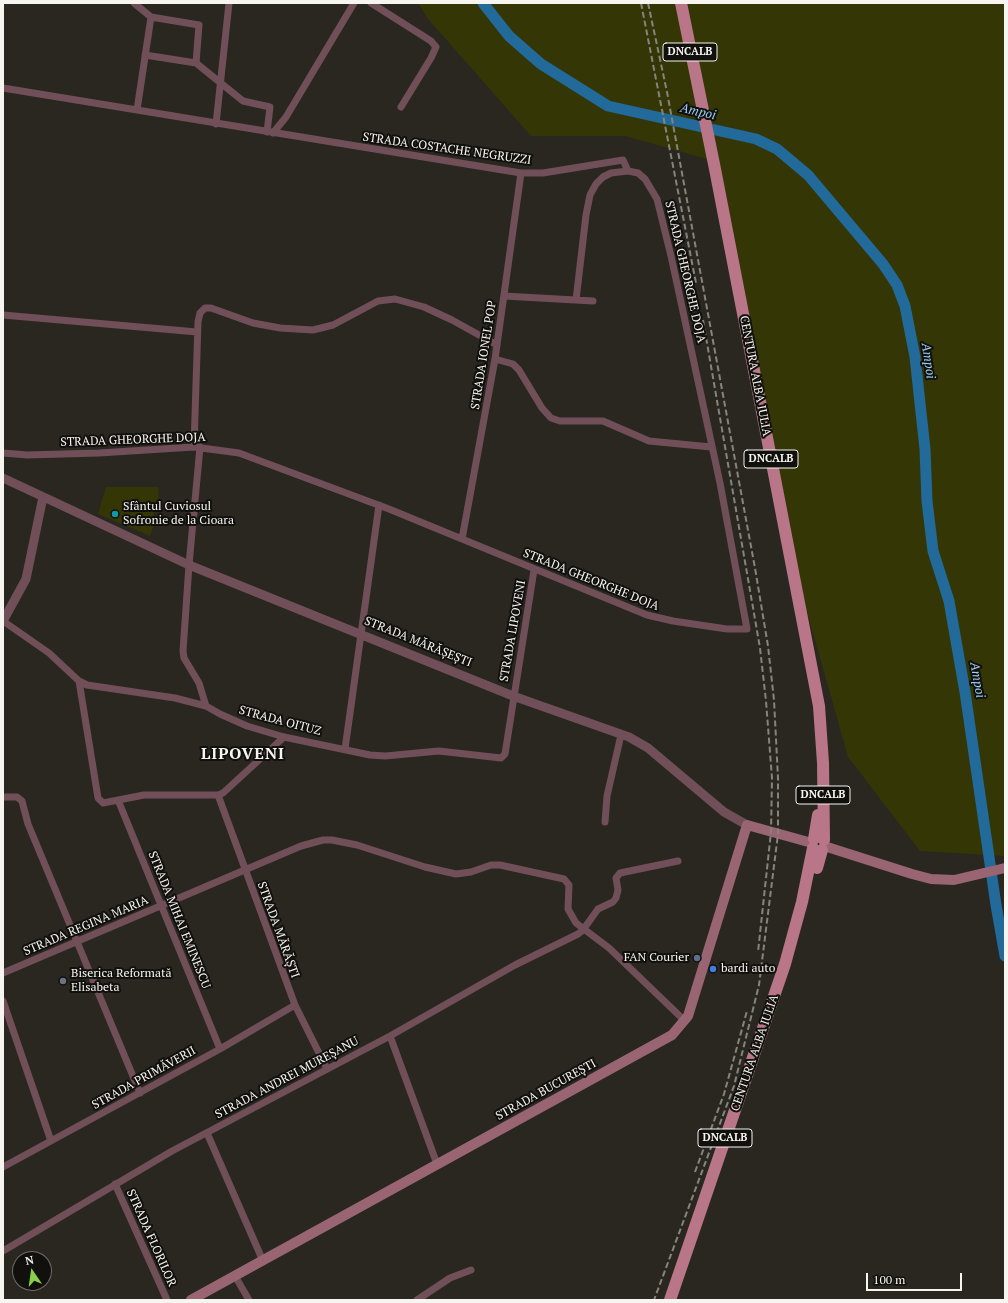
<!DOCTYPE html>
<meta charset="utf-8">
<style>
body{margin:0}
#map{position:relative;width:1008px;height:1303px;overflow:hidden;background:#292720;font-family:"PT Serif",serif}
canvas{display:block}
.frame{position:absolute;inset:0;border:4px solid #f6f5f0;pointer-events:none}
.north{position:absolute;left:12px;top:1251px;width:40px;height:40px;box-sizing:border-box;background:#11100d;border:1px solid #6d6c68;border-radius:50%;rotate:347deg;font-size:11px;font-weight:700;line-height:16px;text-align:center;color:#f6f5f0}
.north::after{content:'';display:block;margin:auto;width:14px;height:18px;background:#87cf4a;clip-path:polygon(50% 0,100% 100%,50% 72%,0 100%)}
.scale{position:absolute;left:866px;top:1273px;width:96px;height:18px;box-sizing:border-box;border:2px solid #f6f5f0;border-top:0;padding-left:5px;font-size:12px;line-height:14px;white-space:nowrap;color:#f6f5f0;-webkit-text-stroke:3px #11100d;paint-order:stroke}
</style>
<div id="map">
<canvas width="1008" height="1303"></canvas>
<div class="frame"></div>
<div class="north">N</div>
<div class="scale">100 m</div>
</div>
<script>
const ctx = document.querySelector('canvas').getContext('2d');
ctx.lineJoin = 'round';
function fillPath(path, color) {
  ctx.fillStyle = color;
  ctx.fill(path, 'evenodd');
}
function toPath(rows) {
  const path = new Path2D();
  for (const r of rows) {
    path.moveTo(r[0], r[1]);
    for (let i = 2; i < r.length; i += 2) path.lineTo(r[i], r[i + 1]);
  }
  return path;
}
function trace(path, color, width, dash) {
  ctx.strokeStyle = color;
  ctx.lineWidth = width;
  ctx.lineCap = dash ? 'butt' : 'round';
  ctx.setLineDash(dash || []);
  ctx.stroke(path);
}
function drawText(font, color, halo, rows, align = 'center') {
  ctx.font = font + ' "PT Serif",serif';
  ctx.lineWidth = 4;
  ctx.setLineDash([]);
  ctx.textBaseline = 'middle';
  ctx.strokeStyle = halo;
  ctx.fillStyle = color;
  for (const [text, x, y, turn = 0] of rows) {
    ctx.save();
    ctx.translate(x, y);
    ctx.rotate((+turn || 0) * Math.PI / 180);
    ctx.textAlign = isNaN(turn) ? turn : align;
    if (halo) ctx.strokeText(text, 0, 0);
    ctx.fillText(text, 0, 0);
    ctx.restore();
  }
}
fillPath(toPath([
 [418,3,1005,3,1005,856,920,851,848,757,806,608,719,165,704,158,625,136,531,136,428,19],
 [106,487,158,487,159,506,155,508,153,517,155,521,150,536,98,514]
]), '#353605');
trace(toPath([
 [483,3,509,36,541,64,608,106,756,139,777,149,808,175,883,264,897,285,905,306,915,357,925,449,927,501,933,551,949,601,965,692,996,905,1005,956]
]), '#226a99', 11);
trace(toPath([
 [134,3,151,17,199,25,196,63,243,101,270,107,267,132],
 [371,3,431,41,436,47,431,58,401,107],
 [145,55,196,63],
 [3,88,521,173,543,173,623,160,628,171],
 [137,110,151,17],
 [216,124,229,3],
 [273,133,286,117,354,3],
 [504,296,593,301],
 [3,315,197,332],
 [495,359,513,364,519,370,542,408,551,418,560,421,603,421,649,441,711,447],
 [194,447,198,322,200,313,205,308,211,308,253,323,280,328,313,330,333,325,378,301,395,299,424,307,452,320,497,345],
 [200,447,189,565,183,651,184,658,199,683,206,706],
 [3,453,27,455,99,453,194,447,239,453,389,509,647,615,673,621,727,629,747,629,720,483,671,256,657,199,645,179,638,173,628,171,611,173,603,177,596,184,590,195,586,215,576,300],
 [462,539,495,359,521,173],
 [3,621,49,653,79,681,87,685,175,698,206,706,220,714,247,726,284,737,370,755,385,756,439,751,501,758,505,754,534,570],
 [79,681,98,798,103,803,144,795,218,795,223,793,284,737],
 [345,749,379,505],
 [218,795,295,1005,327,1069],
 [3,797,17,797,22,801,28,824,140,1093],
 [118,800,220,1049],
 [605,822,607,796,621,735],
 [3,973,301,846,323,840,332,840,357,845,425,867,456,874,471,872,491,865,500,865,564,879,569,885,568,909,576,923,609,948,685,1021],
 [3,1001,51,1141],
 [390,1036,437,1164],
 [207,1133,263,1261],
 [3,1167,220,1049,295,1005],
 [115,1184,167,1300],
 [3,1251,172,1151,390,1036,515,965,578,934,583,930,598,909,613,902,616,898,618,890,616,878,620,873,678,861],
 [235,1276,249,1300],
 [417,1300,450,1278,471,1270]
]), '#704f58', 7);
trace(toPath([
 [3,478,189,565,513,696,629,737,648,748,724,812,747,825],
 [3,621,26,579,43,497]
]), '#704f58', 9);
trace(toPath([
 [824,846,912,874,931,879,954,880,1005,868],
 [191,1300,672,1035,688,1016,747,825,812,843]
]), '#996573', 10);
trace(toPath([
 [681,3,715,169,819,706,823,763,824,840],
 [814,839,818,815],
 [817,868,822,850],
 [670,1300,785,964,802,902,813,848]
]), '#b87688', 12);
trace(toPath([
 [641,3,696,283],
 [648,3,667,92,755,568,768,646,774,700,778,778,778,834,759,985,734,1086,654,1300],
 [703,320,760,648,766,701,772,778,771,832,758,952],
 [695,1172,724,1094,747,1011]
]), '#85847e', 2, [6, 3]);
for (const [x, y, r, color] of [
 [115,514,4,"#0f9aa8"],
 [697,958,4,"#5c6f8a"],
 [713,969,4,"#3f7fe0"],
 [63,981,4,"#6b7280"]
]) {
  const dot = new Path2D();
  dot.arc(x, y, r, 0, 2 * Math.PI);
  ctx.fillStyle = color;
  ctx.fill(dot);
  trace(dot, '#11100d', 1.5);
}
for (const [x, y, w] of [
 [690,52,54],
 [771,459,54],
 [823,795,54],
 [725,1138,54]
]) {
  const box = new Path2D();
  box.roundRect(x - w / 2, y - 9, w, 18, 3);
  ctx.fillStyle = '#11100d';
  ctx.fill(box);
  trace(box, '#f6f5f0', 1);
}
drawText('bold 11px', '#f6f5f0', null, [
 ["DNCALB",690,52],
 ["DNCALB",771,459],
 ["DNCALB",823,795],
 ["DNCALB",725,1138]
]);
drawText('12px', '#f6f5f0', '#11100d', [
 ["STRADA COSTACHE NEGRUZZI",447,149,8],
 ["STRADA GHEORGHE DOJA",685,272,77],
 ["STRADA IONEL POP",484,355,-81],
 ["CENTURA ALBA IULIA",755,376,79],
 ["STRADA GHEORGHE DOJA",133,440,-2],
 ["STRADA GHEORGHE DOJA",591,580,22],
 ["STRADA LIPOVENI",513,631,-80],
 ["STRADA MĂRĂȘEȘTI",418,642,22],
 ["STRADA OITUZ",280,721,15],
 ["STRADA MIHAI EMINESCU",179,920,68],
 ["STRADA REGINA MARIA",86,926,-23],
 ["STRADA MĂRĂȘTI",278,930,70],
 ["CENTURA ALBA IULIA",755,1053,-71],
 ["STRADA PRIMĂVERII",144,1078,-29],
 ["STRADA ANDREI MUREȘANU",287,1078,-28],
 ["STRADA BUCUREȘTI",546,1090,-29],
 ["STRADA FLORILOR",151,1238,66]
]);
drawText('12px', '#f6f5f0', '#11100d', [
 ["Sfântul Cuviosul",123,507],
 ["Sofronie de la Cioara",123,521],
 ["FAN Courier",689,958,"right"],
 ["bardi auto",721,969],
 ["Biserica Reformată",71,974],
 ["Elisabeta",71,988]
], 'left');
drawText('italic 13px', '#9acff7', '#11100d', [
 ["Ampoi",698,112,13],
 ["Ampoi",928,361,82],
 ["Ampoi",977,680,80]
]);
ctx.letterSpacing = '1px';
drawText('bold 16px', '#f6f5f0', '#11100d', [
 ["LIPOVENI",243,754]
]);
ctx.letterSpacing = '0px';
</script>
